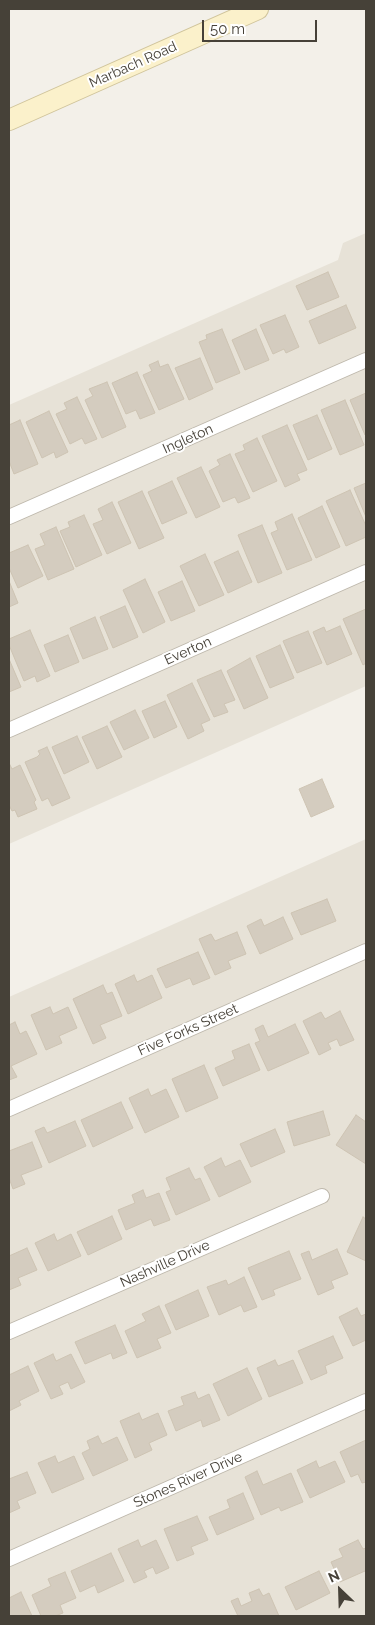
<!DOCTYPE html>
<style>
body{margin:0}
#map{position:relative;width:375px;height:1625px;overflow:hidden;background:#f3f0e9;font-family:Raleway,sans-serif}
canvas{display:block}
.frame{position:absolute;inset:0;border:10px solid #464138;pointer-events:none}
.north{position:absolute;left:315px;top:1565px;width:50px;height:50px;-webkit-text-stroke:4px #fff;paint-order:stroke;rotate:336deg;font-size:14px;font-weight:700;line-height:20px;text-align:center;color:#464138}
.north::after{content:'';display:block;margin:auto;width:18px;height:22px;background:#464138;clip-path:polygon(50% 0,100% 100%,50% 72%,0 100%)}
.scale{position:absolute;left:202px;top:20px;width:115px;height:22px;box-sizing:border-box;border:2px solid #464138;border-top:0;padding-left:6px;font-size:15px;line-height:18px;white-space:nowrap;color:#464138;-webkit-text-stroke:4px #fff;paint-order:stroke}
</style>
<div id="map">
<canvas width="375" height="1625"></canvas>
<div class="frame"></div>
<div class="north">N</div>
<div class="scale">50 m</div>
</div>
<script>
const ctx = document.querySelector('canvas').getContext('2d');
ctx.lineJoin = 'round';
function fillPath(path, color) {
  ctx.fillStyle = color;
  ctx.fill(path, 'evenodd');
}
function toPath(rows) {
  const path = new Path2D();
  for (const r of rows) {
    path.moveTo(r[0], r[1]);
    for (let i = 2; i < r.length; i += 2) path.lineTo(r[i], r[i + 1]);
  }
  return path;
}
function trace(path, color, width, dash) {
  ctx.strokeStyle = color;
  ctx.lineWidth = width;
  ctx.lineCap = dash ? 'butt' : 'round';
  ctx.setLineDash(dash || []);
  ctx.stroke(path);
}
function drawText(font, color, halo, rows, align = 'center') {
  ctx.font = font + ' Raleway,sans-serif';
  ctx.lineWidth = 4;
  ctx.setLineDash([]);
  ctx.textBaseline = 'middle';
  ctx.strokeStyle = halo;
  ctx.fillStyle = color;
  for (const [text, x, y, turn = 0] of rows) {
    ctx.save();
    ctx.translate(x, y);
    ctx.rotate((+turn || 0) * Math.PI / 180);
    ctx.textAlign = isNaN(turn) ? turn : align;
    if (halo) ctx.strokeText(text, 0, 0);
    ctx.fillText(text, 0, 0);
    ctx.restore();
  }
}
fillPath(toPath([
 [366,233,366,686,9,844,9,405,338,260,343,243],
 [366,839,366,1616,9,1616,9,997]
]), '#e7e2d7');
const building = toPath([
 [328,272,339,297,307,310,296,286,328,272],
 [346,305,356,328,319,344,309,321,346,305],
 [285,315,299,347,286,353,284,349,273,354,260,325,285,315],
 [222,329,240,373,216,383,199,342,207,339,206,335,222,329],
 [256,329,269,360,245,370,232,340,256,329],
 [200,358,213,389,189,400,175,368,200,358],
 [158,361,160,367,168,364,184,399,159,410,143,375,152,371,149,365,158,361],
 [137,372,155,413,140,419,136,410,126,414,112,383,137,372],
 [107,382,126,427,102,438,85,400,93,396,89,389,107,382],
 [366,393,366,435,365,435,350,400,366,393],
 [77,397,97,439,85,444,82,438,70,444,56,414,67,409,64,403,77,397],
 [345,400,364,445,340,455,321,410,345,400],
 [49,411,68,452,56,458,54,452,42,458,26,422,49,411],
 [317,415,332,449,308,460,293,425,317,415],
 [20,420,38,464,14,474,9,461,9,425,20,420],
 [287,425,307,470,297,474,300,480,285,487,262,436,287,425],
 [257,438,277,481,253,492,235,454,245,450,243,445,257,438],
 [230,454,250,498,238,503,235,497,223,502,209,471,220,465,217,460,230,454],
 [201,467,220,507,196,518,177,478,201,467],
 [172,481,187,513,162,524,148,492,172,481],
 [366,483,366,517,354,488,366,483],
 [350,490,366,526,366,537,346,546,326,501,350,490],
 [142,491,164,538,139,549,118,502,142,491],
 [112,502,131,543,107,554,93,524,103,520,98,509,112,502],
 [322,506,340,547,316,558,298,518,322,506],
 [292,514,312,560,287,570,271,533,278,530,275,522,292,514],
 [84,515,102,555,76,567,60,531,70,527,68,522,84,515],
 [262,525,282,573,258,583,238,535,262,525],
 [56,527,74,569,48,580,35,549,45,545,40,534,56,527],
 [28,545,43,576,18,588,9,568,9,553,28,545],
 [238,551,252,582,228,593,214,562,238,551],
 [205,554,224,595,199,606,180,566,205,554],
 [145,579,165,622,143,633,123,590,145,579],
 [9,581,18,603,9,607,9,581],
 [182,581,195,611,171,621,158,592,182,581],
 [125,606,138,637,113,648,100,617,125,606],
 [366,609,366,663,363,665,343,619,366,609],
 [95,617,108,649,83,659,70,628,95,617],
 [340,626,352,654,327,665,313,632,324,627,326,632,340,626],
 [30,630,50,676,37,682,35,676,24,681,9,645,9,639,30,630],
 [308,631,322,663,297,673,283,641,308,631],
 [68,635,79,662,55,672,44,645,68,635],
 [280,645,294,678,270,688,256,656,280,645],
 [250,658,268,698,244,709,227,671,250,658],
 [9,659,21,687,9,692,9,659],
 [221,670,235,700,224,704,228,712,214,717,197,680,221,670],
 [192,683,210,720,201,724,204,731,188,739,167,695,192,683],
 [165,701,177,727,154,738,142,711,165,701],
 [135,710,149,738,124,750,110,722,135,710],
 [107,726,122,757,97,769,82,737,107,726],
 [77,736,89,762,64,774,52,747,77,736],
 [47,747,70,798,52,806,48,798,42,801,25,762,37,757,40,754,38,751,47,747],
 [9,763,12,769,20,765,36,800,34,802,37,809,18,817,15,810,12,811,9,805,9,763],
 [322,779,334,807,311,817,299,789,322,779],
 [327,899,336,921,301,935,291,913,327,899],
 [283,917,293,939,260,954,247,926,261,919,264,926,283,917],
 [237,932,246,954,228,961,231,968,215,975,199,939,211,934,215,941,237,932],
 [198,952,210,978,193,985,190,978,166,988,157,969,198,952],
 [134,975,137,982,152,975,162,998,128,1014,115,984,134,975],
 [103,985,107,994,112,992,122,1016,100,1025,106,1038,93,1044,73,999,103,985],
 [50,1007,53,1014,68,1007,77,1028,59,1036,62,1043,46,1050,31,1015,50,1007],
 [340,1011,354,1040,340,1046,337,1039,328,1043,331,1049,319,1055,303,1021,321,1012,325,1019,340,1011],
 [15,1022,20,1034,26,1031,37,1054,11,1066,17,1077,9,1080,9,1025,15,1022],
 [295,1024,309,1053,268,1071,255,1043,260,1041,255,1029,263,1025,268,1037,295,1024],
 [249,1044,260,1070,223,1086,215,1068,235,1059,232,1051,249,1044],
 [204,1065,218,1098,186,1112,172,1079,204,1065],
 [148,1089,151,1096,166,1089,179,1117,145,1133,129,1098,148,1089],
 [121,1102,133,1128,93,1147,81,1120,121,1102],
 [323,1111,330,1135,294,1146,287,1122,323,1111],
 [356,1115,366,1122,366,1164,336,1145,356,1115],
 [75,1121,86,1146,49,1163,35,1131,44,1127,47,1133,75,1121],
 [275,1129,285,1152,251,1167,240,1144,275,1129],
 [32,1142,42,1167,21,1175,25,1184,13,1189,9,1178,9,1151,32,1142],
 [221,1158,225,1167,240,1160,251,1182,219,1197,204,1167,221,1158],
 [189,1168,195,1180,200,1178,210,1200,176,1215,166,1192,171,1190,166,1178,189,1168],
 [143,1190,146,1198,159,1193,170,1220,154,1226,151,1219,126,1230,118,1210,135,1203,132,1195,143,1190],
 [112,1216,122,1239,88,1255,77,1232,112,1216],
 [363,1217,366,1219,366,1261,347,1252,363,1217],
 [54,1234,57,1241,71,1234,81,1256,48,1271,35,1243,54,1234],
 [27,1248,37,1270,18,1278,21,1285,9,1290,9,1256,27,1248],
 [337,1249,348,1274,331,1281,334,1288,318,1295,301,1254,309,1251,312,1260,337,1249],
 [289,1251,301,1279,273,1290,275,1295,262,1300,248,1268,289,1251],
 [244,1277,257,1307,244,1312,241,1305,219,1315,207,1287,226,1280,228,1285,244,1277],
 [198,1290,209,1316,176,1330,165,1305,198,1290],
 [159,1306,171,1333,157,1339,161,1348,137,1358,125,1331,146,1321,142,1314,159,1306],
 [357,1308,361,1316,366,1314,366,1340,353,1346,339,1317,357,1308],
 [115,1325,127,1353,113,1359,111,1353,85,1364,75,1342,115,1325],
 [333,1336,343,1358,325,1366,327,1373,311,1380,298,1351,333,1336],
 [53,1354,56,1361,71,1354,85,1382,71,1389,68,1382,59,1386,63,1394,51,1399,34,1363,53,1354],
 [275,1360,278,1366,293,1360,303,1383,269,1397,257,1368,275,1360],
 [28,1366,39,1391,19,1401,21,1405,9,1411,9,1375,28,1366],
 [247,1368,262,1399,228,1416,213,1384,247,1368],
 [195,1392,198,1399,209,1394,220,1420,203,1427,201,1420,176,1431,168,1411,184,1405,181,1397,195,1392],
 [139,1413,142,1420,158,1413,167,1435,149,1443,152,1450,135,1458,120,1421,139,1413],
 [98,1436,102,1444,117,1437,128,1460,93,1476,82,1453,90,1449,87,1441,98,1436],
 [366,1440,366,1482,362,1483,358,1474,351,1477,340,1452,366,1440],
 [55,1456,58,1463,74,1456,84,1479,52,1493,38,1463,55,1456],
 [316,1461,319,1468,335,1461,345,1482,310,1498,297,1470,316,1461],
 [257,1471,263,1485,291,1473,303,1502,281,1511,279,1507,261,1515,245,1477,257,1471],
 [27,1472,36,1493,17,1501,20,1508,9,1513,9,1479,27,1472],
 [243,1493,254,1519,217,1535,209,1517,230,1508,227,1500,243,1493],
 [197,1516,208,1540,191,1547,194,1554,177,1561,164,1529,197,1516],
 [138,1540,141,1547,156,1540,169,1568,156,1574,153,1567,144,1571,147,1577,134,1583,118,1549,138,1540],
 [358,1540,363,1549,366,1548,366,1574,365,1571,340,1582,331,1562,343,1557,339,1549,358,1540],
 [111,1553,124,1581,98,1593,95,1585,80,1592,71,1571,111,1553],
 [319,1571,330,1593,296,1610,285,1587,319,1571],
 [65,1572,76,1598,60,1605,63,1613,55,1616,41,1616,32,1595,51,1586,48,1579,65,1572],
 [259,1589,263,1596,269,1593,279,1616,238,1616,231,1601,238,1598,241,1606,252,1601,249,1593,259,1589],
 [21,1592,32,1616,9,1616,9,1598,21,1592]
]);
fillPath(building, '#d4ccbf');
trace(building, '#cec4b3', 1);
const minor = toPath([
 [9,517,366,360],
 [9,730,366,572],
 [9,1109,366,951],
 [9,1332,322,1196],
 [9,1559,366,1401]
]);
const secondary = toPath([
 [9,120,258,9]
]);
trace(minor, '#beb8ac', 16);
trace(secondary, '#d0c49b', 22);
trace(minor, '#fff', 14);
trace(secondary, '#fbf1cb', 20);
drawText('14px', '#464138', '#fff', [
 ["Marbach Road",133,65,-24],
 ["Ingleton",188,439,-24],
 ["Everton",188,651,-24],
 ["Five Forks Street",188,1030,-24],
 ["Nashville Drive",165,1264,-24],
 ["Stones River Drive",188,1480,-24]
]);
</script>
